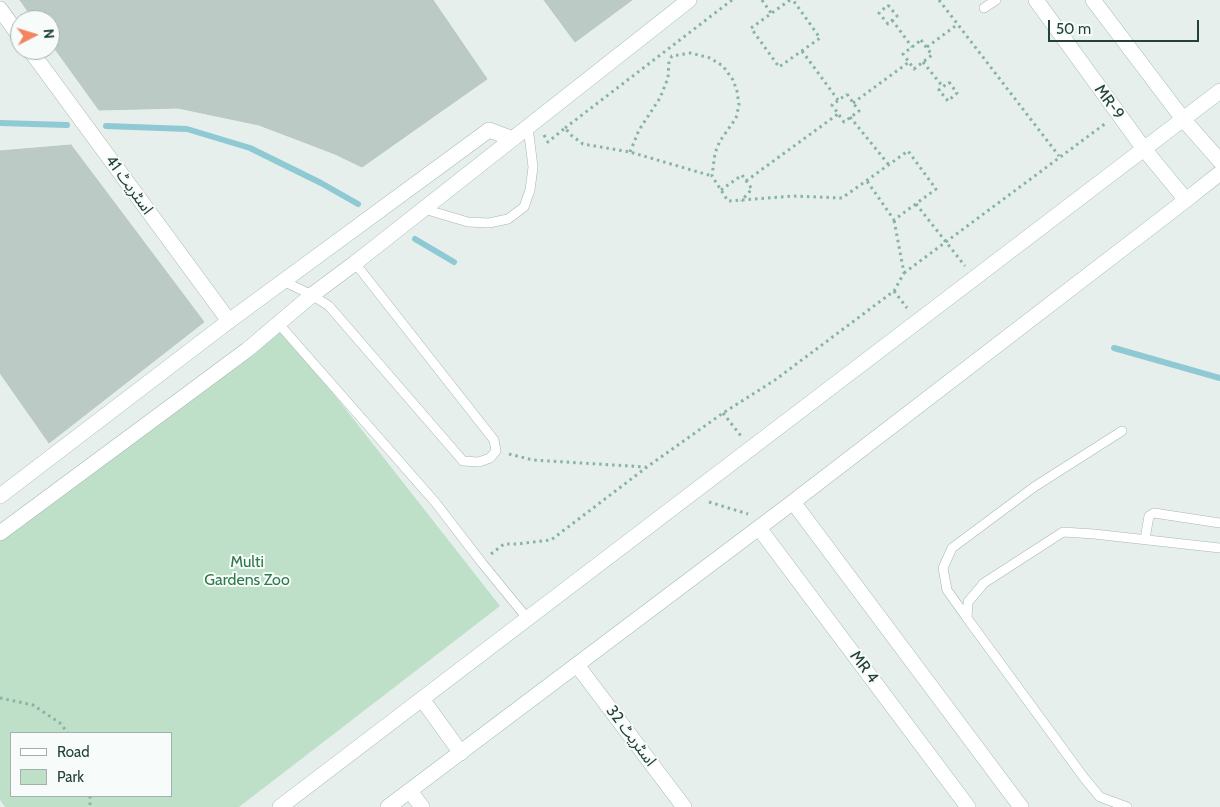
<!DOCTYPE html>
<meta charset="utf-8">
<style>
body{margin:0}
#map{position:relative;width:1220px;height:807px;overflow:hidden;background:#e6efeb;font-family:Cabin,sans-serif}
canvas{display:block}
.legend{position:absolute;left:10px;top:732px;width:162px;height:65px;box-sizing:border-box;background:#f7fbf9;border:1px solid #a3b1ad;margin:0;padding:6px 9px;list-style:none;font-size:15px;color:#24423a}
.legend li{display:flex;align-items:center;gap:10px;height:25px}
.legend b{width:25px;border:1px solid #a3b1ad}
.north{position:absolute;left:10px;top:10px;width:50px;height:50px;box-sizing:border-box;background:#f7fbf9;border:1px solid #a3b1ad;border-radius:50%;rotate:85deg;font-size:14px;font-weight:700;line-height:20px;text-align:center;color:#24423a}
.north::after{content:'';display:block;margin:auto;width:18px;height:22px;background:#f4845f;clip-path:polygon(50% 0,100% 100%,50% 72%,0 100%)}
.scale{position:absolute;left:1048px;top:20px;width:151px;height:22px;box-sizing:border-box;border:2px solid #24423a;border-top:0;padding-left:6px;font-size:15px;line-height:18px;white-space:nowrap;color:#24423a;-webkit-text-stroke:4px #f7fbf9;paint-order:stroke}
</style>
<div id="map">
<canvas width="1220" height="807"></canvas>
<ul class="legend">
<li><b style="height:6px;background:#fff"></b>Road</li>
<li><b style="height:14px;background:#bfe0c8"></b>Park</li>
</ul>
<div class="north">N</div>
<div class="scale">50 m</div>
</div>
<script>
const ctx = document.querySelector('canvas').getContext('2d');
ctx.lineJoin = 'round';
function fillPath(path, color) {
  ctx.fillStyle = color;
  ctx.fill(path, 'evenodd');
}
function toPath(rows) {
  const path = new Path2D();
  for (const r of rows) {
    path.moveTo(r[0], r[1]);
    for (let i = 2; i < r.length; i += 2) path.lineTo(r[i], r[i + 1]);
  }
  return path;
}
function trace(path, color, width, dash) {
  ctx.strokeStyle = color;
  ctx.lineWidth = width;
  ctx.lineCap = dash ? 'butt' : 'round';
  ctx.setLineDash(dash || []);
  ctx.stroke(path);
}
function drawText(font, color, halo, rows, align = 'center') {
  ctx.font = font + ' Cabin,"Noto Sans Arabic",sans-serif';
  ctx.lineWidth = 4;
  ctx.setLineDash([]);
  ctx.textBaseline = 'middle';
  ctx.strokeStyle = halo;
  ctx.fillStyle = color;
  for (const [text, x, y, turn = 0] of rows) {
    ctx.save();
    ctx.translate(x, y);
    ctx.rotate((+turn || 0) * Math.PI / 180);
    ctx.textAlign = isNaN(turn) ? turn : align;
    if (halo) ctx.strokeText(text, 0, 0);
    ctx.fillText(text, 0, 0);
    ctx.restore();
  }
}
fillPath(toPath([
 [278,323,500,606,239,807,5,807,0,800,0,532],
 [11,733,171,733,171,796,11,796]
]), '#bfe0c8');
trace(toPath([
 [0,123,67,125],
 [106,126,187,129,250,148,321,183,358,204],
 [415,239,454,262],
 [1114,348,1220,378]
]), '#8ec9d4', 6);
const building = toPath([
 [20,0,433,0,487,79,362,167,335,154,259,125,178,108,99,110,50,42,50,20,34,20,20,0],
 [544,0,632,0,575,42,544,0],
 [71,145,204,322,49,443,0,373,0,151,71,145]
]);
fillPath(building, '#bbcac4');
trace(building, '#b8c9c2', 1);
const lane = toPath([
 [984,8,996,0],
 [424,209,468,222,489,223,508,219,524,207,530,190,533,167,528,127],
 [283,281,312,295,329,306,463,461,479,462,490,458,496,451,494,440,355,263],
 [278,323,435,502,482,563,527,618],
 [1145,539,1149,516,1154,513,1220,523],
 [967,618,947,590,943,568,952,548,1034,487,1122,431],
 [1127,807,1100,797,1085,779,967,618,968,602,984,583,1063,532,1094,534,1220,548]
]);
const street = toPath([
 [0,9,20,37],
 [30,50,229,321],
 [577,665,684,807],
 [410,791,422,807]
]);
const secondary = toPath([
 [1036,0,1144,149,1186,200],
 [1093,0,1183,119,1220,161],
 [0,496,229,321,489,130,513,139],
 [793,502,1021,807],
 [759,528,968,807],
 [0,533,247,350,312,295,355,263,689,0],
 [422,699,461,753],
 [280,807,1220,91],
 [388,807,793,502,1186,200,1220,173]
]);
trace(lane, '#a8b8b2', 10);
trace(street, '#a8b8b2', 16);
trace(secondary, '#a4bbb3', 16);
trace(toPath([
 [762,0,771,13],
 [790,0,751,28,779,67,820,38,793,0],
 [939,0,1059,156],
 [888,5,897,16,888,24,879,13,888,5],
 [892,20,912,47],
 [921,40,932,55,914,69,903,54,921,40],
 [927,47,958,24],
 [802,51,838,100],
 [923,62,943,87],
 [949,82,957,93,948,101,939,90,949,82],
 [847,94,859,111,844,122,832,105,847,94],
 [853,103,909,62],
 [850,117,889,165],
 [565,128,732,0],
 [544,135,548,142,565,128,571,135,583,144,630,152,712,176],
 [630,152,639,130,660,98,668,78,669,61,672,56,691,53,710,58,723,66,733,80,737,91,739,105,736,118,720,141,715,153,712,176,728,201,793,196,842,198,908,151,936,189,894,220,867,181],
 [746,181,838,114],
 [721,190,742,175,752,189,741,201],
 [916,204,965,266],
 [904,273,1106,123],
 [894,291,907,308],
 [723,413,741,436],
 [509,454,533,460,646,467],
 [709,502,748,514],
 [491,554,504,544,517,544,551,540,647,467,723,413,775,380,894,291,904,273,894,220],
 [0,698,33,705,60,723,68,733],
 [90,796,90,807]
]), '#86b3a5', 3, [2.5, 4]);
trace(lane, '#fff', 9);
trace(street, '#fff', 15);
trace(secondary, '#fff', 15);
drawText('16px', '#24423a', '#f7fbf9', [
 ["MR-9",1109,102,54],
 ["اسٹریٹ 41",129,185,54],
 ["MR 4",864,667,53],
 ["اسٹریٹ 32",631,736,53]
]);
drawText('16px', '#2d7a4b', '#f7fbf9', [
 ["Multi",247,562],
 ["Gardens Zoo",247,580]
]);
</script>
